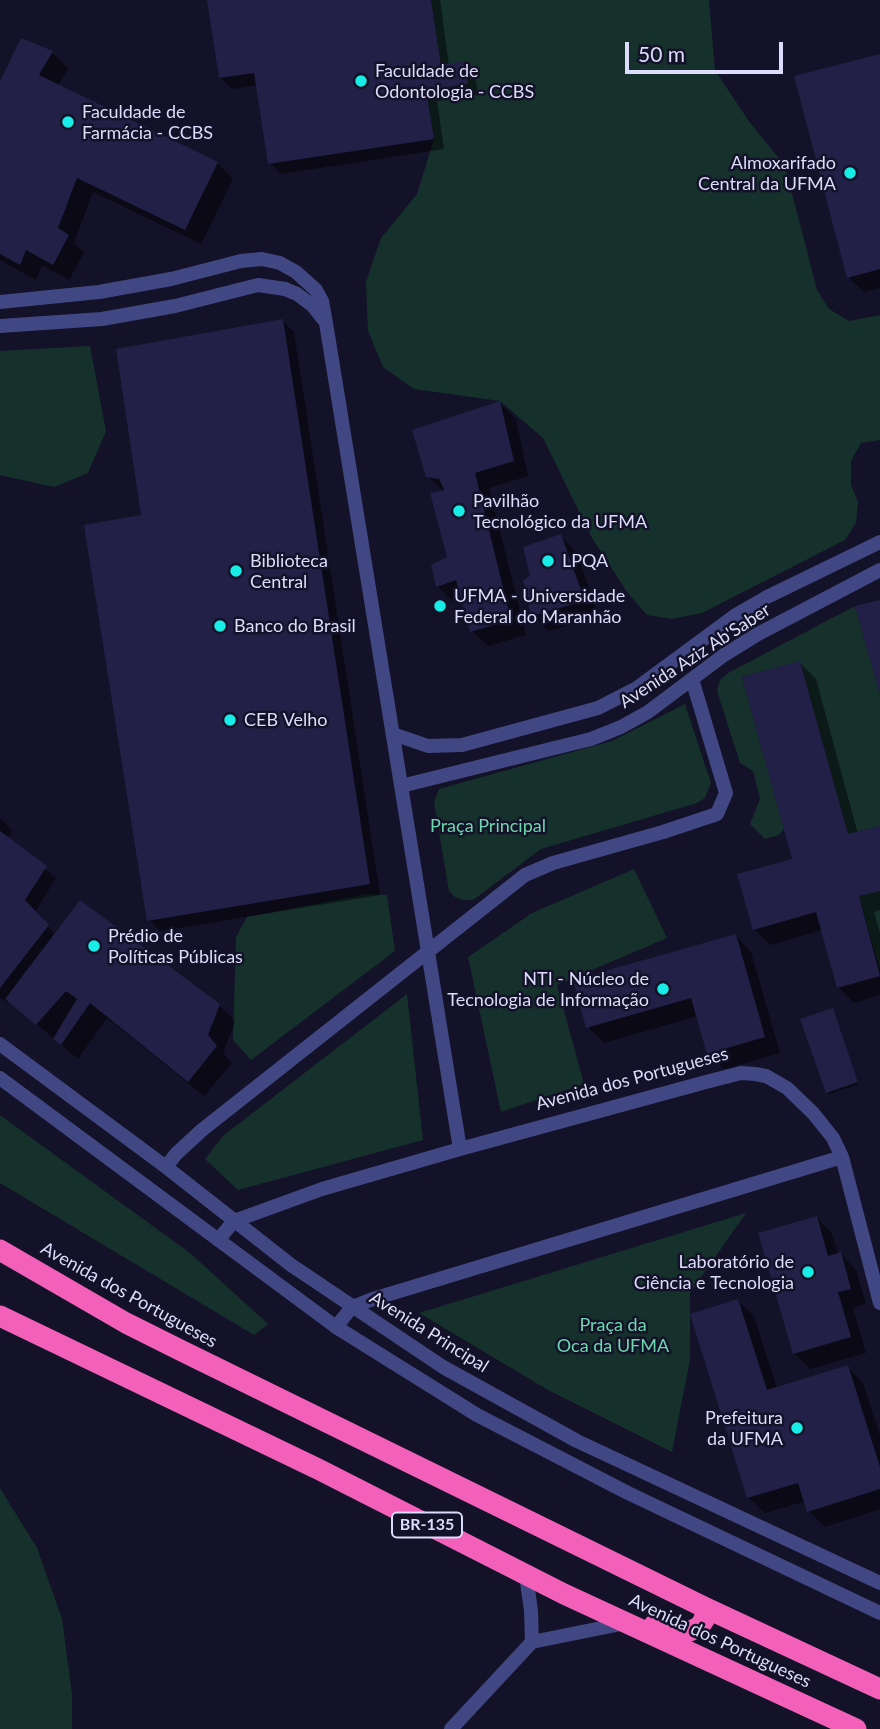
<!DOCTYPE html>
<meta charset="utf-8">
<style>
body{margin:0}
#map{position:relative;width:880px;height:1729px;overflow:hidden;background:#131228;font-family:Lato,sans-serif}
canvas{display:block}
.scale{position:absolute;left:625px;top:42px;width:158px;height:32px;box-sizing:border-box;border:4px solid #dcdcfc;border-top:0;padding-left:9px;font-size:21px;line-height:24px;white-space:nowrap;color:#dcdcfc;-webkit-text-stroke:5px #131228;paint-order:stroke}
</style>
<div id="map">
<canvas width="880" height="1729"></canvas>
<div class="scale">50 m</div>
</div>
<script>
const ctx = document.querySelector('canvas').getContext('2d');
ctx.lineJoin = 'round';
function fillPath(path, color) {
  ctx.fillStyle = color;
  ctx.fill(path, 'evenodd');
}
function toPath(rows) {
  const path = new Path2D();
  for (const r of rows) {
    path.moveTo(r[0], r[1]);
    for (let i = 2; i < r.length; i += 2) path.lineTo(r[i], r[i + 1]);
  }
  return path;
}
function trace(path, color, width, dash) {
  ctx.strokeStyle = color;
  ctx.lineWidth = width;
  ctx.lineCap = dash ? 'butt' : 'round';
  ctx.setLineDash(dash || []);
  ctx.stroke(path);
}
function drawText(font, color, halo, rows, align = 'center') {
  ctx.font = font + ' Lato,sans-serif';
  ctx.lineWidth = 5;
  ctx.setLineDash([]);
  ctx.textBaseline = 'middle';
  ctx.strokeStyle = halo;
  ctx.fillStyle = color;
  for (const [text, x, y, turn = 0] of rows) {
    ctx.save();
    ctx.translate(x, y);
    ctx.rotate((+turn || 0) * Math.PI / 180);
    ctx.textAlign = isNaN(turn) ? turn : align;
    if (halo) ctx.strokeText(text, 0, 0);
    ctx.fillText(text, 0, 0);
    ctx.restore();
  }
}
fillPath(toPath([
 [431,0,709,0,715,70,748,120,785,166,817,290,829,309,849,321,880,315,880,440,861,443,851,461,851,485,858,502,856,523,845,540,702,613,672,619,647,615,627,592,592,538,543,438,500,401,414,389,383,367,368,331,366,282,381,238,417,194,434,139,426,90,468,84,465,62,441,65],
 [90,346,106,431,88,473,54,487,0,475,0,351],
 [855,606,880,694,880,826,848,834,800,661,742,677,784,829,779,835,765,839,750,824,760,799,753,771,740,763,717,691,720,680,728,673],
 [685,704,711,783,705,798,697,803,541,849,473,900,463,900,455,897,449,891,434,802,439,789,612,741],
 [634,869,667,938,557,985,584,1084,501,1112,468,957,532,913],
 [880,891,880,971,859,896],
 [367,894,387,895,395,951,251,1060,233,1040,236,937,247,917],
 [407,994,423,1140,238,1190,205,1159,224,1135],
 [0,1115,190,1253,268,1324,254,1335,0,1183],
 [746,1213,690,1293,690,1360,672,1452,548,1390,419,1313],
 [0,1488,37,1548,62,1619,72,1694,72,1729,0,1729]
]), '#16312c');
fillPath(toPath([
 [209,0,440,0,449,66,464,63,475,74,478,95,437,101,444,149,281,174,270,163,258,85,232,89,220,77],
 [22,40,52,53,68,68,58,86,217,163,233,179,201,244,93,192,74,243,84,252,69,280,42,265,36,280,0,260,0,85],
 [880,55,880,288,864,292,848,277],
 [283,321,294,332,380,895,160,931,149,920,143,516],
 [500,403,516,419,528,476,489,488,526,635,488,646,472,631,463,598,453,602,438,586,450,558,444,492,428,476],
 [560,536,576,552,599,616,548,631,533,615,532,577],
 [800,663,816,679,858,834,880,827,880,910,874,912,880,933,880,995,854,1003,838,987,822,930,770,945,754,929,794,860],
 [0,818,12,830,8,839,56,878,35,912,56,935,219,1005,235,1021,223,1053,232,1063,204,1096,107,1018,78,1059,9,1001,7,1003,0,997],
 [736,936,751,952,780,1053,724,1069,708,1053,698,1016,604,1043,588,1027],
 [833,1010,859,1084,829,1094,827,1092],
 [817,1218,832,1234,838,1255,841,1254,856,1270,866,1304,853,1308,866,1353,810,1369,794,1353],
 [738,1301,754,1316,777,1389,847,1367,863,1383,880,1436,880,1509,825,1527,809,1511,806,1501,765,1513,749,1498,692,1315]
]), '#0007');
fillPath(toPath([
 [207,0,431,0,441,65,465,61,468,84,426,90,434,139,268,164,254,73,219,78],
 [21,38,53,51,39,75,218,162,185,230,77,178,58,228,69,235,53,265,26,250,20,265,0,254,0,81],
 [880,54,880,269,847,278,794,76],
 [283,319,370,884,147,921,84,525,141,515,116,349],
 [500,401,514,461,475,473,511,620,470,632,456,580,436,587,431,565,447,557,430,493,444,490,439,479,426,477,412,430],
 [561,534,585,601,531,616,523,580,530,576,523,547],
 [880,600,880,691,879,691,855,606],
 [800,661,848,834,880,826,880,891,859,896,880,976,837,988,816,912,753,930,737,874,792,859,742,677],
 [0,831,47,866,25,900,49,925,0,988],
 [80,900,220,1004,208,1035,217,1046,188,1082,90,1003,61,1045,53,1039,77,999,66,991,36,1025,5,999],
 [736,934,765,1037,707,1054,691,998,586,1028,573,980],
 [833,1008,858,1082,826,1093,800,1019],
 [817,1216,828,1256,841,1252,851,1289,838,1292,851,1337,793,1354,758,1233],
 [738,1299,767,1390,848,1365,880,1467,880,1489,807,1512,798,1483,747,1498,690,1314]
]), '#232047');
trace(toPath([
 [0,302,99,292,171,279,241,261,262,259,280,263,296,272,316,290,322,301,326,323,460,1149],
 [0,326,102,319,175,306,258,285,285,289,297,294,313,306,323,319],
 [393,734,428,746,462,745,598,708,637,688,736,615,767,597,880,542],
 [401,786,591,739,621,727,648,712,724,655,758,634,880,570],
 [0,1044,166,1167,291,1265,443,1367,577,1441,880,1583],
 [0,1078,336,1327,477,1415,628,1493,880,1613],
 [166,1167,176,1154,202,1130,525,875,553,863,663,832,717,814,726,793,692,679],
 [218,1240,234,1221,322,1189,460,1149,706,1082,741,1073,755,1074,766,1076,787,1088,813,1113,833,1138,842,1157,880,1303],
 [336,1327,352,1307,373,1299,842,1157],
 [526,1575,531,1611,532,1642,626,1623],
 [451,1729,532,1642]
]), '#414783', 14);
trace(toPath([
 [0,1250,126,1323,182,1351,706,1608,880,1689],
 [0,1316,318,1469,564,1594,856,1729],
 [654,1625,679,1632,690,1631,699,1627,704,1620,706,1608]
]), '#f260ba', 21);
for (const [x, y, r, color] of [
 [361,81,7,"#17ece6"],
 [68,122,7,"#17ece6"],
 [850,173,7,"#17ece6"],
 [459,511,7,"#17ece6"],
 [548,561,7,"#17ece6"],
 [236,571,7,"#17ece6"],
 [440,606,7,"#17ece6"],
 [220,626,7,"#17ece6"],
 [230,720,7,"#17ece6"],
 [94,946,7,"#17ece6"],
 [663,989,7,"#17ece6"],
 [808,1272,7,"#17ece6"],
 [797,1428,7,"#17ece6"]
]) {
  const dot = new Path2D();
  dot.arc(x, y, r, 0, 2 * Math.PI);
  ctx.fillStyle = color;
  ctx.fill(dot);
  trace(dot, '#131228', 2.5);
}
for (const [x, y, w] of [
 [427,1525,70]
]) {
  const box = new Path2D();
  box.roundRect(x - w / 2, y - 12.5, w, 25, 5);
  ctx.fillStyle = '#131228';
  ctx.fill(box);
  trace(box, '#dcdcfc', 2);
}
drawText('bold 16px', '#dcdcfc', null, [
 ["BR-135",427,1525]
]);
drawText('18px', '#dcdcfc', '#131228', [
 ["Faculdade de",375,71],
 ["Odontologia - CCBS",375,92],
 ["Faculdade de",82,112],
 ["Farmácia - CCBS",82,133],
 ["Almoxarifado",836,163,"right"],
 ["Central da UFMA",836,184,"right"],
 ["Pavilhão",473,501],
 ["Tecnológico da UFMA",473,522],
 ["Biblioteca",250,561],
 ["Central",250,582],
 ["LPQA",562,561],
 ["UFMA - Universidade",454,596],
 ["Federal do Maranhão",454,617],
 ["Banco do Brasil",234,626],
 ["CEB Velho",244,720],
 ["Prédio de",108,936],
 ["Políticas Públicas",108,957],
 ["NTI - Núcleo de",649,979,"right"],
 ["Tecnologia de Informação",649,1000,"right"],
 ["Laboratório de",794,1262,"right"],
 ["Ciência e Tecnologia",794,1283,"right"],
 ["Prefeitura",783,1418,"right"],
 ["da UFMA",783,1439,"right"]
], 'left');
drawText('18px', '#dcdcfc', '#131228', [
 ["Avenida Aziz Ab'Saber",695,656,-33],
 ["Avenida dos Portugueses",632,1079,-15],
 ["Avenida dos Portugueses",129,1295,29],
 ["Avenida Principal",429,1332,32],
 ["Avenida dos Portugueses",720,1641,25]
]);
drawText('18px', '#6cd7ae', '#131228', [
 ["Praça Principal",488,826],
 ["Praça da",613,1325],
 ["Oca da UFMA",613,1346]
]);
</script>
